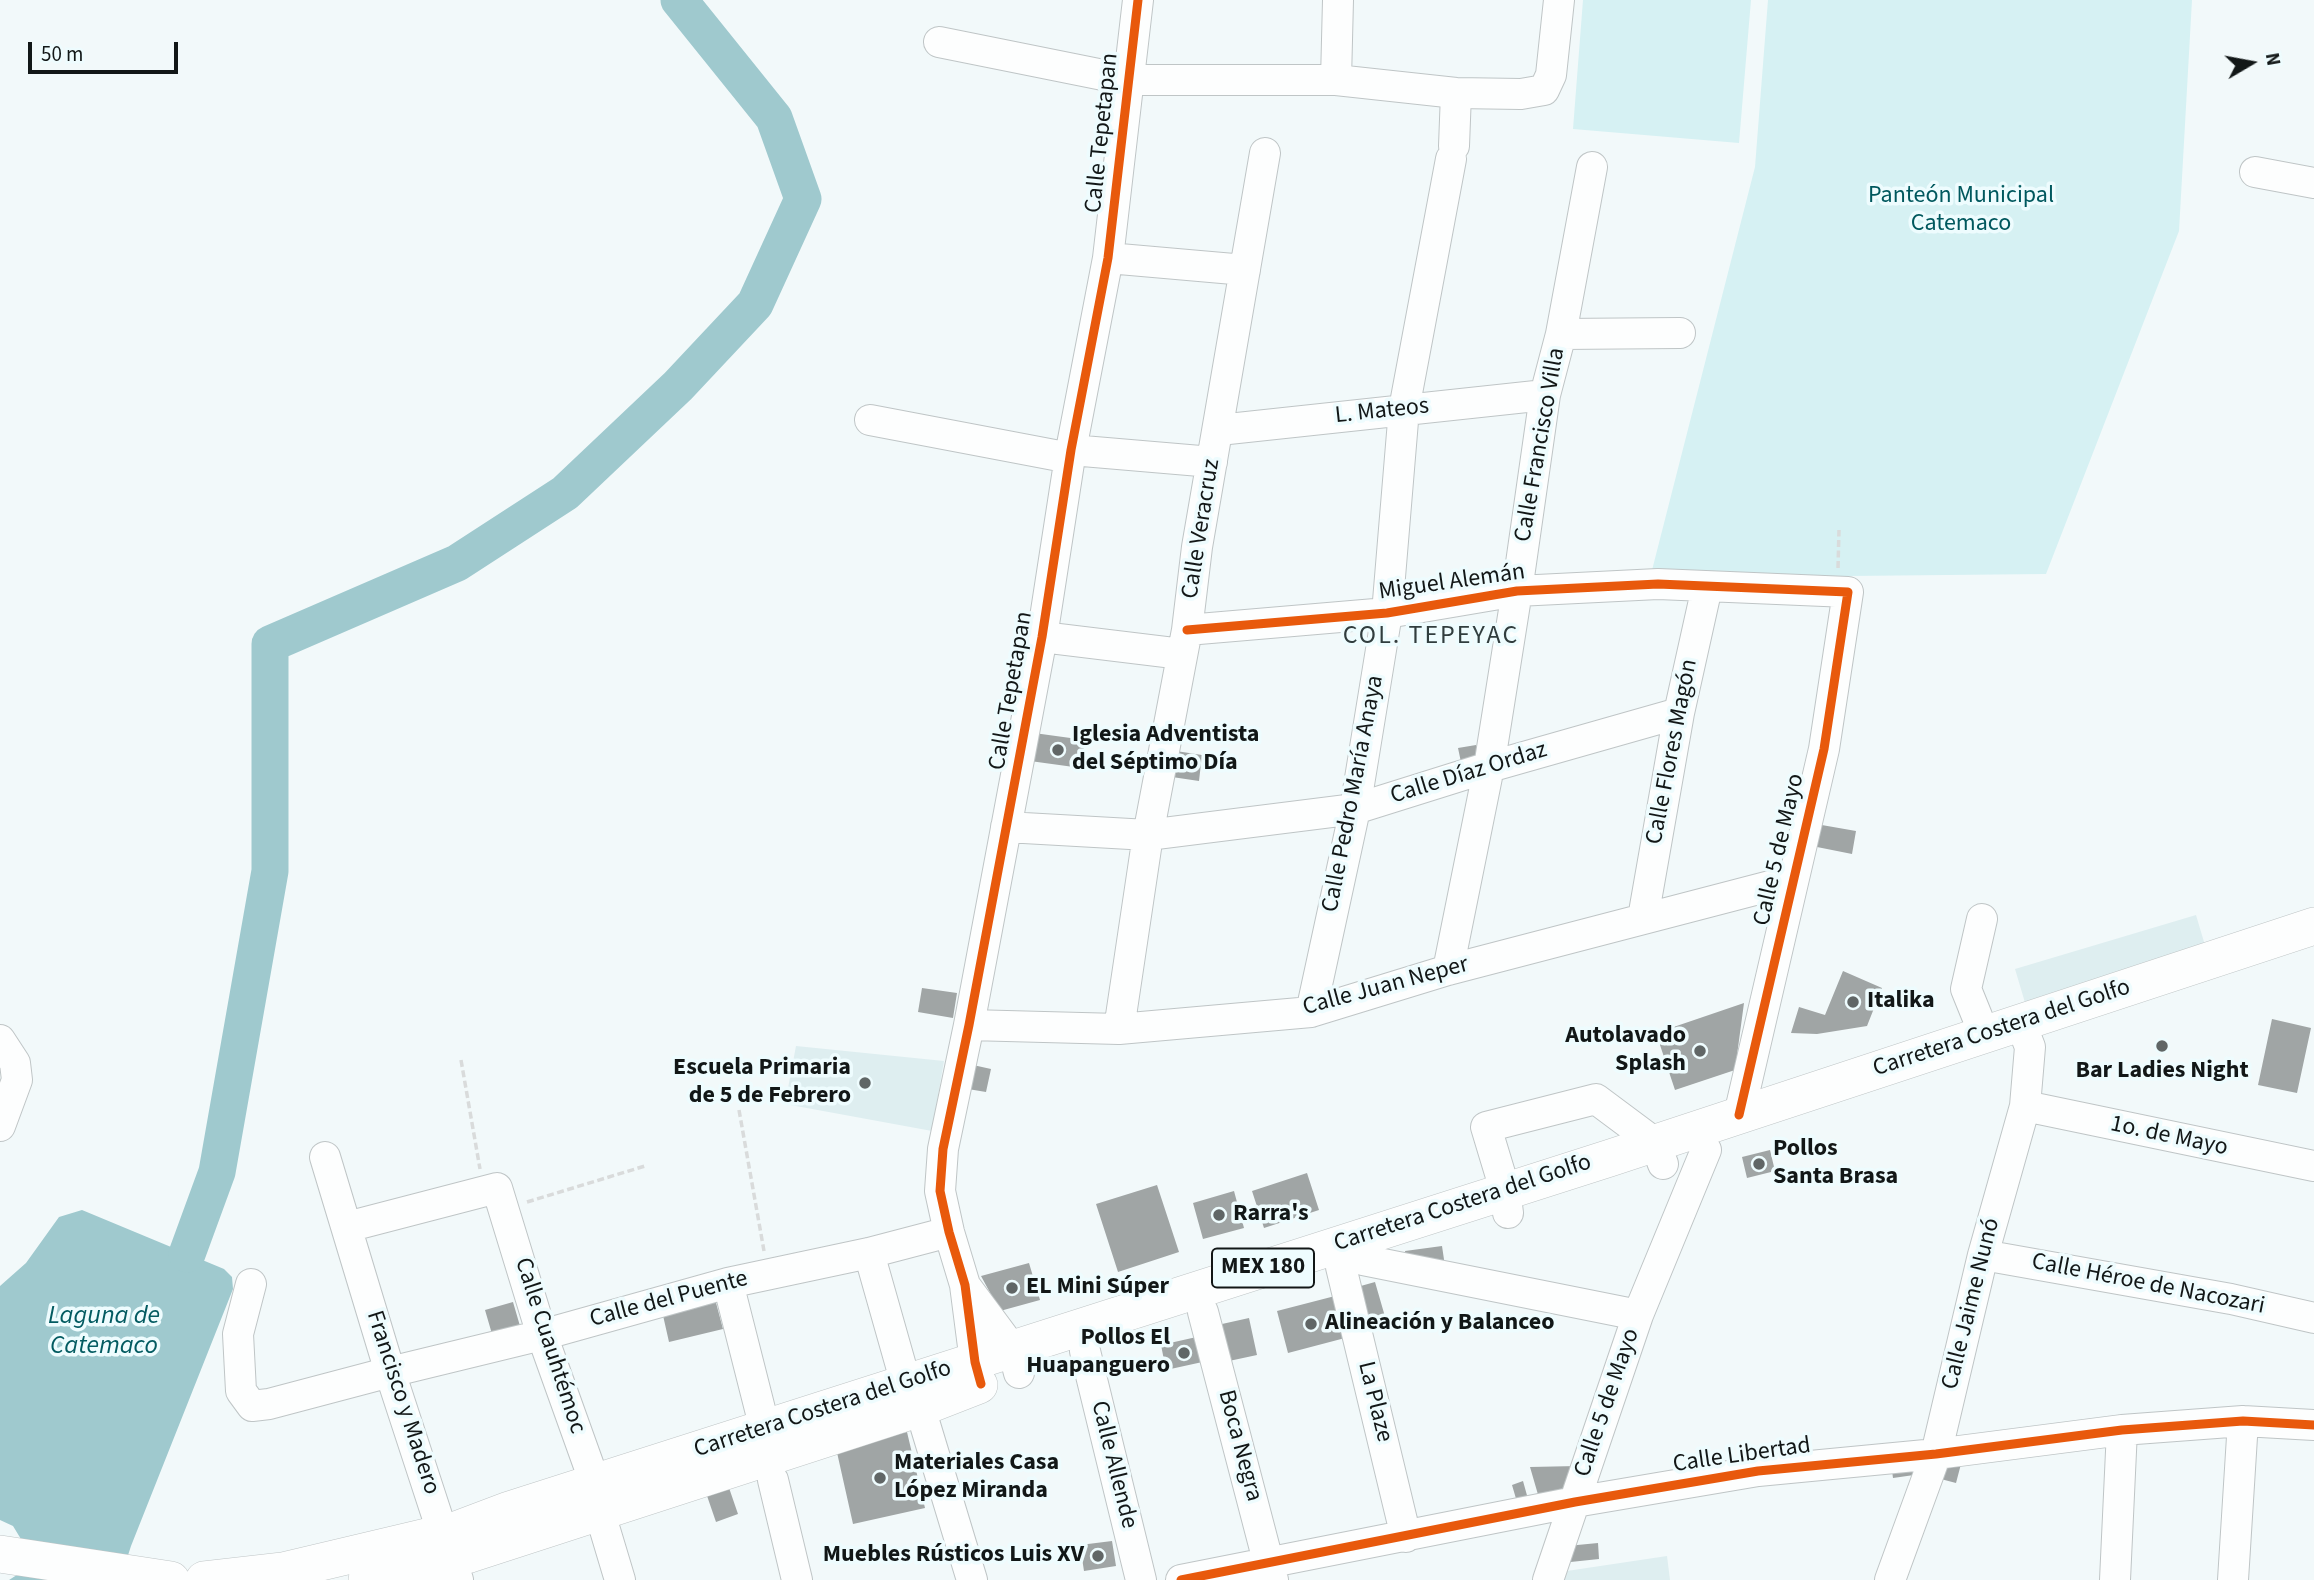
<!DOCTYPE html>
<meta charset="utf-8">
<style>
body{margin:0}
#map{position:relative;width:2314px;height:1580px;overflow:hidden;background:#f2f9fa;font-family:"Source Sans 3",sans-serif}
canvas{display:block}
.north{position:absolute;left:2216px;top:28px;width:70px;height:70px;-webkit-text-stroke:5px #eefcfe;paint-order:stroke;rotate:80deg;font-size:19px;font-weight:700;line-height:28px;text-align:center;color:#121717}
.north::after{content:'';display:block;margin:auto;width:24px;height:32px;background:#121717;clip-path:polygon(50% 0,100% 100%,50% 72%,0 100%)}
.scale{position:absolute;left:28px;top:42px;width:150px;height:32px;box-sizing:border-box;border:4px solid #121717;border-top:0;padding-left:9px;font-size:21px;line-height:24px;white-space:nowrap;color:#121717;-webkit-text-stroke:5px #eefcfe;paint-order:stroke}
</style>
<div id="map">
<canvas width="2314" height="1580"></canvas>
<div class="north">N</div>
<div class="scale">50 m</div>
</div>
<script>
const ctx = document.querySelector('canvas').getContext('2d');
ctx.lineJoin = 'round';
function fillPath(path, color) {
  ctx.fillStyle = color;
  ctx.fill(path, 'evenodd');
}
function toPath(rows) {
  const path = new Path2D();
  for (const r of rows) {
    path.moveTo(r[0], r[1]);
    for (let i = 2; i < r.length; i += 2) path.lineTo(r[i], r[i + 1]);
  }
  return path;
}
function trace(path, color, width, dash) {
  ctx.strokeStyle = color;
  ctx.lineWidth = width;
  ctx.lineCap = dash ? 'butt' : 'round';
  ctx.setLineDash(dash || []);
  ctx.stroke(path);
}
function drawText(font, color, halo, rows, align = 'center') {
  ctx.font = font + ' "Source Sans 3",sans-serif';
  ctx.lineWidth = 7;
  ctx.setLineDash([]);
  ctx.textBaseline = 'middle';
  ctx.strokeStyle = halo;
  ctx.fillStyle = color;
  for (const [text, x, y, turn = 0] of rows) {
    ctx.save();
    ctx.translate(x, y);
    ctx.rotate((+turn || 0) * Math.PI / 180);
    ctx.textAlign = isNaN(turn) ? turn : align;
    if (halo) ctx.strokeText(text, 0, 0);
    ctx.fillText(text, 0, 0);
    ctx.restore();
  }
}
fillPath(toPath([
 [2196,915,2207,952,2026,1006,2015,969],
 [796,1046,944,1061,932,1131,785,1104],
 [1667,1556,1670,1580,1557,1580,1560,1572]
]), '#deeef0');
fillPath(toPath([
 [1583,0,1751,0,1739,143,1573,129],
 [1768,0,2192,0,2179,231,2046,574,1650,578,1755,167]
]), '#d6f1f3');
fillPath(toPath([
 [82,1210,224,1269,232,1277,233,1289,131,1546,120,1580,9,1580,20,1573,24,1544,13,1526,0,1520,0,1286,26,1263,59,1217]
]), '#9fc9ce');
trace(toPath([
 [187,1254,217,1172,270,871,270,644,457,563,565,493,678,386,755,304,803,199,774,118,679,0]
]), '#9fc9ce', 37);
fillPath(toPath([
 [1034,733,1085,740,1081,768,1030,761],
 [1476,745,1480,764,1462,767,1458,748],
 [1176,751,1202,755,1199,781,1172,777],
 [1816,824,1856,831,1852,854,1812,846],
 [1843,971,1882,988,1867,1026,1817,1034,1791,1033,1799,1007,1825,1015],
 [922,988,957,993,953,1018,918,1012],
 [1744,1003,1735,1070,1675,1090,1656,1033],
 [2272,1019,2311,1028,2297,1093,2258,1085],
 [973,1065,991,1069,986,1092,968,1089],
 [1770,1150,1775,1171,1747,1178,1742,1157],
 [1307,1173,1319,1210,1264,1228,1252,1191],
 [1157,1185,1179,1252,1118,1272,1096,1204],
 [1234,1191,1244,1228,1203,1239,1193,1203],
 [1442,1246,1446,1273,1407,1266,1405,1251],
 [1029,1263,1040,1300,1000,1311,981,1276],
 [1375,1282,1386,1320,1361,1328,1350,1289],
 [1335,1296,1345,1338,1288,1353,1277,1311],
 [715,1299,723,1329,669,1342,662,1311],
 [513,1302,520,1326,492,1334,485,1310],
 [1249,1318,1257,1355,1229,1361,1222,1324],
 [1201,1336,1207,1361,1166,1370,1161,1345],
 [907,1432,925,1508,853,1524,836,1448],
 [1942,1459,1961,1464,1956,1483,1937,1478],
 [1912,1460,1914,1475,1893,1478,1891,1464],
 [1577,1466,1570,1494,1539,1498,1530,1467],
 [1523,1481,1528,1499,1517,1502,1512,1485],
 [727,1482,738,1514,716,1522,705,1490],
 [1112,1541,1116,1566,1084,1571,1080,1545],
 [1598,1543,1599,1559,1561,1563,1567,1546]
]), '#a0a5a5');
const minor = toPath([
 [939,42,1128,80,1336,80,1456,93,1521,94,1544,90,1551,75,1559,0],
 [1336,80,1338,0],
 [1454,146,1456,93],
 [2255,172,2314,183],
 [1108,258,1245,270],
 [1561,334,1680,333],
 [870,420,1070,458],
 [1219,430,1545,395],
 [1071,450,1212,462],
 [1187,630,1387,613,1517,591,1658,584,1848,592,1824,749,1739,1115],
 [1042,637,1182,654],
 [1006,827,1148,835,1355,809,1489,767,1679,713],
 [1643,918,1679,713,1707,587],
 [1982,919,1966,989,1985,1036],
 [1448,970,1489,767,1517,591,1545,395,1561,334,1592,167],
 [1311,1012,1355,809,1387,613,1404,409,1451,159],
 [969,1025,1119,1029,1311,1012,1448,970,1793,880],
 [1119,1029,1148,835,1187,630,1197,547,1265,153],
 [0,1040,15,1063,17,1080,0,1126],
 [2025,1106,2314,1166],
 [325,1157,390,1372,458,1580],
 [1508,1213,1505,1190,1486,1127,1596,1099,1655,1143,1663,1164],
 [347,1227,497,1188,542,1335,595,1483],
 [869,1253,901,1366],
 [1983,1255,2231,1299,2314,1318],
 [1363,1260,1638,1315],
 [1341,1267,1406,1537],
 [728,1283,765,1429],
 [251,1284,238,1334,241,1391,252,1406,269,1404,390,1372,542,1335,728,1283,869,1253,949,1232],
 [967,1288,1013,1350,1019,1373],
 [1203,1312,1273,1580],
 [1085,1351,1141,1580],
 [980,1381,975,1362,965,1285,949,1232,940,1191,943,1149,969,1025,1042,637,1071,450,1108,258,1138,0],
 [916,1385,920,1408,972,1580],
 [773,1480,797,1580],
 [605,1530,620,1580],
 [1181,1580,1575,1502,1758,1471,1936,1454,2122,1430,2243,1421,2314,1425],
 [1548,1580,1638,1315,1706,1150],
 [1890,1580,1936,1454,1983,1255,2025,1106,2030,1047,2021,1024],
 [2115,1580,2122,1430],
 [2233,1580,2243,1421]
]);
const major = toPath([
 [0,1554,171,1580],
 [204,1580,283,1571,456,1530,509,1510,1610,1158,2314,926],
 [367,1580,470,1554,920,1408,979,1385]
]);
trace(minor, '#bfc5c6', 32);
trace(major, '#bfc5c6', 38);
trace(toPath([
 [1838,568,1839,530],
 [461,1060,480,1169],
 [739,1110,764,1251],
 [527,1202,645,1166]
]), '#d9dbdb', 3.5, [7, 3.5]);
trace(minor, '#fdfefe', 30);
trace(major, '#fdfefe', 37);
trace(toPath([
 [1187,630,1387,613,1517,591,1658,584,1848,592,1824,749,1739,1115],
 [981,1384,975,1362,965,1285,949,1232,940,1191,943,1149,969,1025,1042,637,1071,450,1108,258,1138,0],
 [1181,1580,1575,1502,1758,1471,1936,1454,2122,1430,2243,1421,2314,1425]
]), '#e8590c', 9);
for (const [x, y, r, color] of [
 [1058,750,7,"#606666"],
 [1853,1002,7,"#606666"],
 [2162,1046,7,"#606666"],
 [1700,1051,7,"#606666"],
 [865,1083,7,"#606666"],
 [1759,1164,7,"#606666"],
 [1219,1215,7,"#606666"],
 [1012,1288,7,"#606666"],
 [1311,1324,7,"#606666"],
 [1184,1353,7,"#606666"],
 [880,1478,7,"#606666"],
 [1098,1556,7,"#606666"]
]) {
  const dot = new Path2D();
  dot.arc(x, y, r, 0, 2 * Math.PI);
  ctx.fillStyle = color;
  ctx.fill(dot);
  trace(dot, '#eefcfe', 2.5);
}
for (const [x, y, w] of [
 [1263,1268,102]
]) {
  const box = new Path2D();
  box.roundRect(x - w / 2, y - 19.5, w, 39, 5);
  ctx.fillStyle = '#eefcfe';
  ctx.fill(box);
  trace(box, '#121717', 2);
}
drawText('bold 23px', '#121717', null, [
 ["MEX 180",1263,1268]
]);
drawText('24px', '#121717', '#eefcfe', [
 ["Calle Tepetapan",1103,133,-84],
 ["L. Mateos",1382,412,-6],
 ["Calle Francisco Villa",1541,445,-80],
 ["Calle Veracruz",1202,529,-81],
 ["Miguel Alemán",1452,583,-8],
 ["Calle Tepetapan",1012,691,-80],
 ["Calle Flores Magón",1673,752,-79],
 ["Calle Díaz Ordaz",1469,774,-17],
 ["Calle Pedro María Anaya",1354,794,-79],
 ["Calle 5 de Mayo",1780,850,-77],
 ["Calle Juan Neper",1386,987,-15],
 ["Carretera Costera del Golfo",2002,1029,-18],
 ["1o. de Mayo",2169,1137,12],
 ["Carretera Costera del Golfo",1463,1204,-18],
 ["Calle Héroe de Nacozari",2148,1285,11],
 ["Calle del Puente",669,1300,-15],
 ["Calle Jaime Nunó",1972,1304,-76],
 ["Calle Cuauhtémoc",549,1346,72],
 ["La Plaze",1374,1402,76],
 ["Francisco y Madero",402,1403,72],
 ["Calle 5 de Mayo",1608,1403,-71],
 ["Carretera Costera del Golfo",823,1410,-18],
 ["Boca Negra",1239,1446,75],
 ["Calle Libertad",1742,1456,-8],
 ["Calle Allende",1113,1465,76]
]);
drawText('24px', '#00585e', '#eefcfe', [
 ["Panteón Municipal",1961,197],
 ["Catemaco",1961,225]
]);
drawText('bold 24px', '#121717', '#eefcfe', [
 ["Iglesia Adventista",1072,736],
 ["del Séptimo Día",1072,764],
 ["Italika",1867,1002],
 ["Autolavado",1686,1037,"right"],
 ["Splash",1686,1065,"right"],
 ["Escuela Primaria",851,1069,"right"],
 ["de 5 de Febrero",851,1097,"right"],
 ["Bar Ladies Night",2162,1072,"center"],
 ["Pollos",1773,1150],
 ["Santa Brasa",1773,1178],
 ["Rarra's",1233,1215],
 ["EL Mini Súper",1026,1288],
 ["Alineación y Balanceo",1325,1324],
 ["Pollos El",1170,1339,"right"],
 ["Huapanguero",1170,1367,"right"],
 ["Materiales Casa",894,1464],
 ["López Miranda",894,1492],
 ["Muebles Rústicos Luis XV",1084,1556,"right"]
], 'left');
ctx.letterSpacing = '2px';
drawText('26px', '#313d3e', '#eefcfe', [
 ["COL. TEPEYAC",1431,637]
]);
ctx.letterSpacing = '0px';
drawText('italic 26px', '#035b61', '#eefcfe', [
 ["Laguna de",104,1317],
 ["Catemaco",104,1347]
]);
</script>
